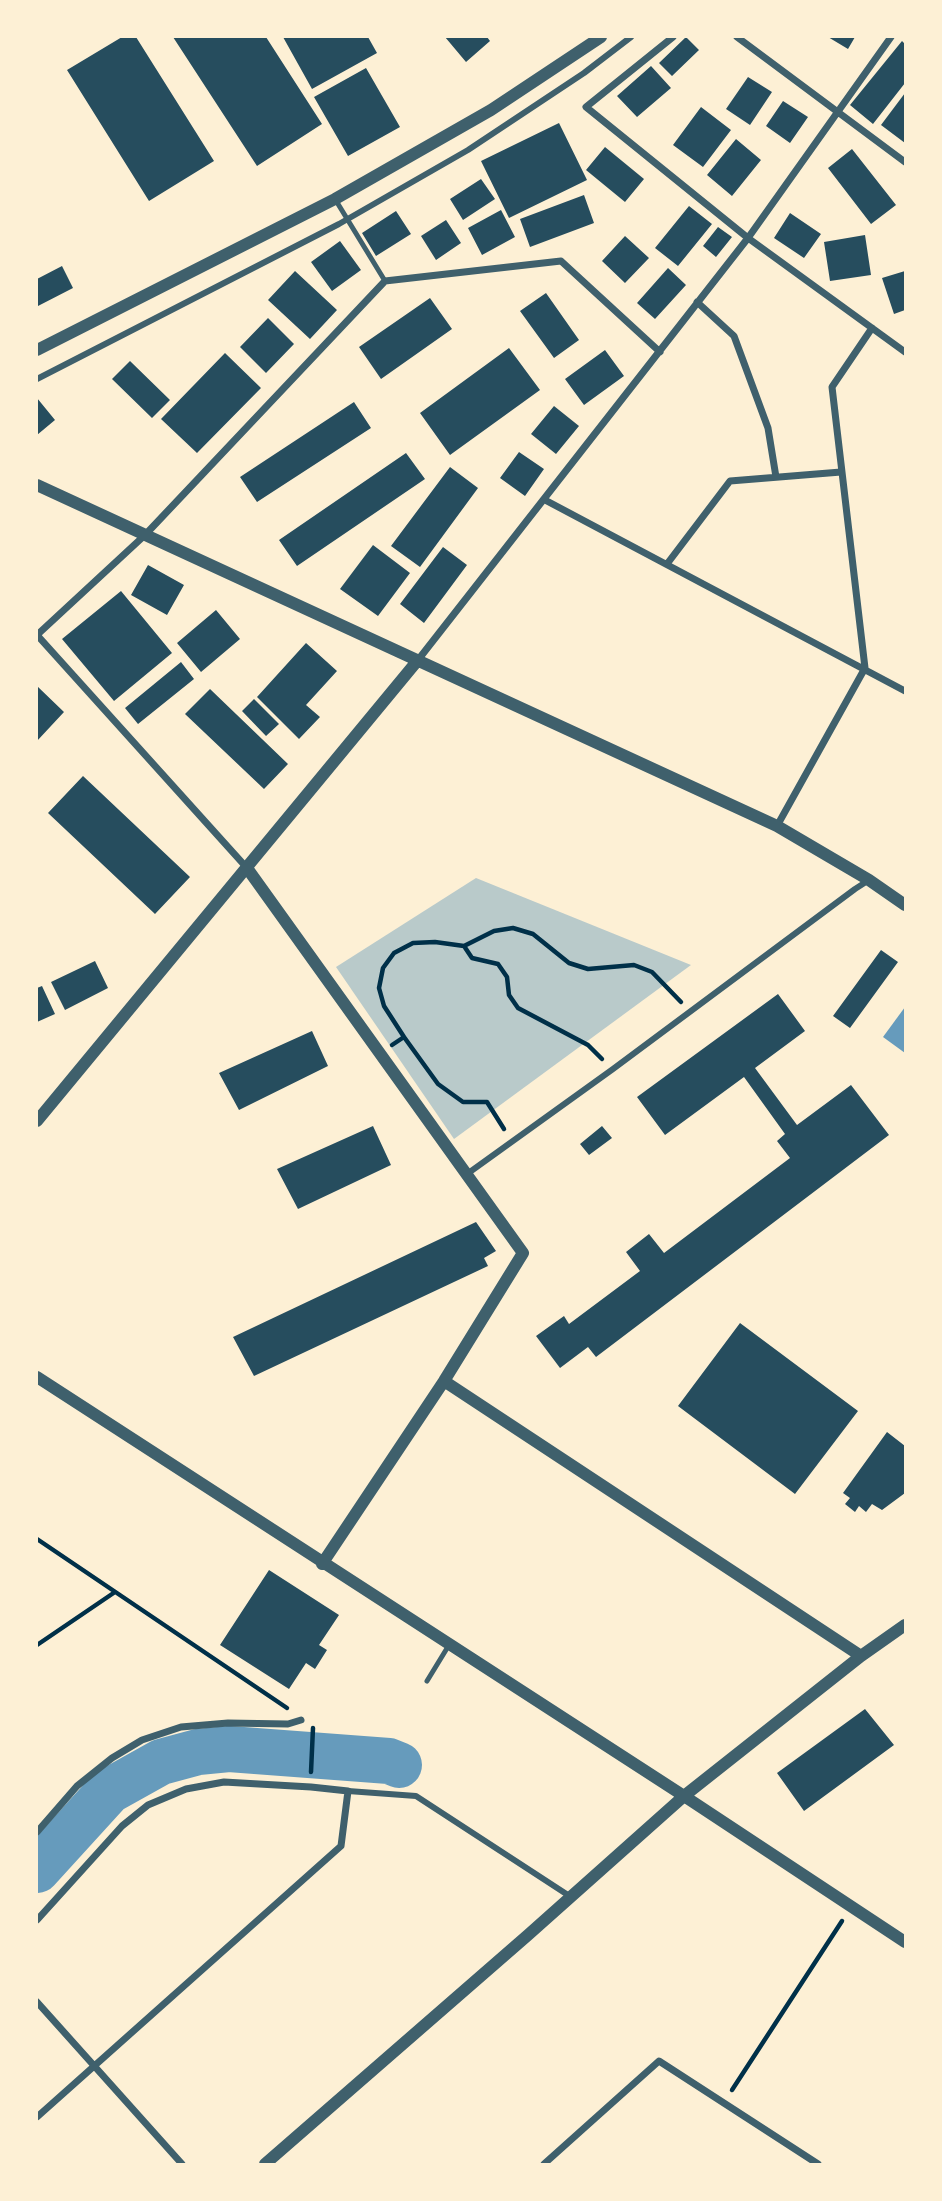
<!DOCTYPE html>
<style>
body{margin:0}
#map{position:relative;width:942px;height:2201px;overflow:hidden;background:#fdf0d5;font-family:"Fira Sans",sans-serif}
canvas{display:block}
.frame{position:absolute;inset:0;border:38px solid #fdf0d5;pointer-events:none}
</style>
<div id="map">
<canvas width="942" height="2201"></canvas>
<div class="frame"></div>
</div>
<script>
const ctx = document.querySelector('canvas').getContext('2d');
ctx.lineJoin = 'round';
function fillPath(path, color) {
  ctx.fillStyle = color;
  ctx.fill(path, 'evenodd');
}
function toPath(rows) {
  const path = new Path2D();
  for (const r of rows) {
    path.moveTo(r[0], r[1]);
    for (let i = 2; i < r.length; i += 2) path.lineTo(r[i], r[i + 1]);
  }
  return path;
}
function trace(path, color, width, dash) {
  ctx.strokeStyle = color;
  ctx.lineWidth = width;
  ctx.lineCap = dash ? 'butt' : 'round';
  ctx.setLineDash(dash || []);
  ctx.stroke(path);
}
fillPath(toPath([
 [476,878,691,965,454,1139,336,967]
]), '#b9caca');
fillPath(toPath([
 [905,1007,905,1053,883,1037]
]), '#669bbc');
trace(toPath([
 [37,1870,109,1791,161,1762,198,1752,229,1749,389,1761,399,1765]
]), '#669bbc', 46);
fillPath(toPath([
 [122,37,136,37,214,161,149,201,67,70],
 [173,37,266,37,322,124,257,166],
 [283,37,368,37,377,53,312,89],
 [445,37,487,37,490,41,466,62],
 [686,37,699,50,672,76,659,63],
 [828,37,855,37,848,49],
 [902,41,905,44,905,83,873,124,850,105],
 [651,66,671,88,637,117,617,96],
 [366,68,400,127,348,156,314,97],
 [748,77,772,92,750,125,726,109],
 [905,93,905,143,881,125],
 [783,101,808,117,790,143,766,126],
 [701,107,731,130,703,167,673,145],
 [559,123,587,180,509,218,481,161],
 [736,139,761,160,732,196,707,175],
 [605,147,644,179,625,202,586,170],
 [852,149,896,205,871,224,828,168],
 [481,179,495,199,463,220,450,199],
 [584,195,594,223,530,247,520,219],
 [689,206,712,224,678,266,655,248],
 [501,210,515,237,482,255,468,228],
 [396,211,411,234,376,256,362,233],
 [790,213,821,234,804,258,774,238],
 [446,220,461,243,436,260,421,236],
 [718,227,732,237,716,257,703,246],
 [865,235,871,275,830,281,824,242],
 [625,236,649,258,625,283,602,261],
 [340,241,361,270,332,291,311,262],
 [62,266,73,288,38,306,37,279],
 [668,268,686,285,655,319,637,303],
 [295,271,337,310,310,339,268,300],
 [905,271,905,310,894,314,882,278],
 [546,293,579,340,554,358,520,311],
 [430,298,452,329,381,379,359,347],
 [268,318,294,344,266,373,240,347],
 [509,348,540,390,450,455,420,413],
 [605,350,624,376,584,405,565,379],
 [225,353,261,388,197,453,161,419],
 [130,361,170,400,152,418,112,379],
 [37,398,55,420,37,435],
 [354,402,371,428,257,502,240,477],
 [554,406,579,426,556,454,531,434],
 [519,452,544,469,525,496,500,478],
 [406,453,425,479,297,566,279,540],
 [450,467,478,488,420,567,391,546],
 [373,545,410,573,378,616,340,589],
 [443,547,467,565,424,623,400,604],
 [148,565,184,585,167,615,131,595],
 [121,591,172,653,114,701,62,639],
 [216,610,240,639,201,672,177,643],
 [306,643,337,671,306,705,320,717,299,739,257,697],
 [181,662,194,679,138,724,125,708],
 [37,686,64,712,37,741],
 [210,689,288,764,264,789,185,714],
 [254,699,279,724,266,736,242,711],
 [83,776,190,877,155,914,48,813],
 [881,950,898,962,850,1028,833,1016],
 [95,961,108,988,65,1010,51,982],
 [42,986,55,1014,37,1022,37,988],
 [778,994,805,1031,755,1068,797,1125,851,1085,889,1135,596,1357,588,1347,560,1368,536,1336,564,1316,569,1324,640,1271,626,1252,649,1234,664,1253,790,1158,777,1141,785,1134,744,1077,665,1135,637,1097],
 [312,1031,328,1066,239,1110,219,1073],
 [373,1126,391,1165,298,1209,277,1169],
 [602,1126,612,1138,589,1155,580,1144],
 [476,1222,496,1251,484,1258,488,1266,254,1376,233,1337],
 [740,1323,858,1411,795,1494,678,1406],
 [887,1432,905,1446,905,1493,882,1510,872,1504,866,1512,859,1506,855,1512,845,1504,850,1498,843,1493],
 [269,1570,339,1615,319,1645,327,1650,315,1669,306,1663,289,1689,220,1645],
 [865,1709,894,1745,804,1811,777,1773]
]), '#264d5e');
trace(toPath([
 [464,946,472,958,498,964,507,977,509,995,518,1008,588,1045,602,1059],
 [404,1037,438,1084,463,1102,487,1102,504,1129],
 [392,1045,404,1037,384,1006,379,988,383,968,394,953,413,943,435,942,464,946,494,931,513,928,533,934,569,963,588,969,634,965,652,972,681,1002],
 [37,1539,287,1708],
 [37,1645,115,1592],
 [311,1772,313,1728],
 [732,2090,842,1921]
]), '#003049', 4.5);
trace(toPath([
 [335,199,385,281],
 [427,1681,449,1645]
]), '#3f606c', 5);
trace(toPath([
 [37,379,339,224,468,150,584,73,631,37],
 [467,1174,613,1069,855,889,869,880],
 [348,1791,416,1796,571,1897]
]), '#3f606c', 6);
trace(toPath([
 [673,37,586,107,748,238,905,352],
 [737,37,905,162],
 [697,302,734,336,768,428,776,477],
 [545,500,905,691],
 [667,564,730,481,841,472],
 [37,635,145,535,385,281,561,261,660,352],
 [37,635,247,868],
 [418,660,748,238,891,37],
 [777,826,865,668,832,387,872,328],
 [37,1832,77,1786,112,1758,142,1740,181,1727,228,1723,288,1724,301,1720],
 [37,1920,122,1826,148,1805,186,1789,224,1782,311,1787,348,1791,341,1846,37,2117],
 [37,2002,182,2164],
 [544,2164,659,2061,818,2164]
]), '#3f606c', 7);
trace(toPath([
 [37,350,335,199,491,110,601,37],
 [37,485,777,826,869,880,905,905],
 [247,868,523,1253,444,1381,322,1564],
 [37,1121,418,660],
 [37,1377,684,1796,905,1942],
 [444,1381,861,1656],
 [265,2164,528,1935,684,1796,861,1656,905,1625]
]), '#3f606c', 12);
</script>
